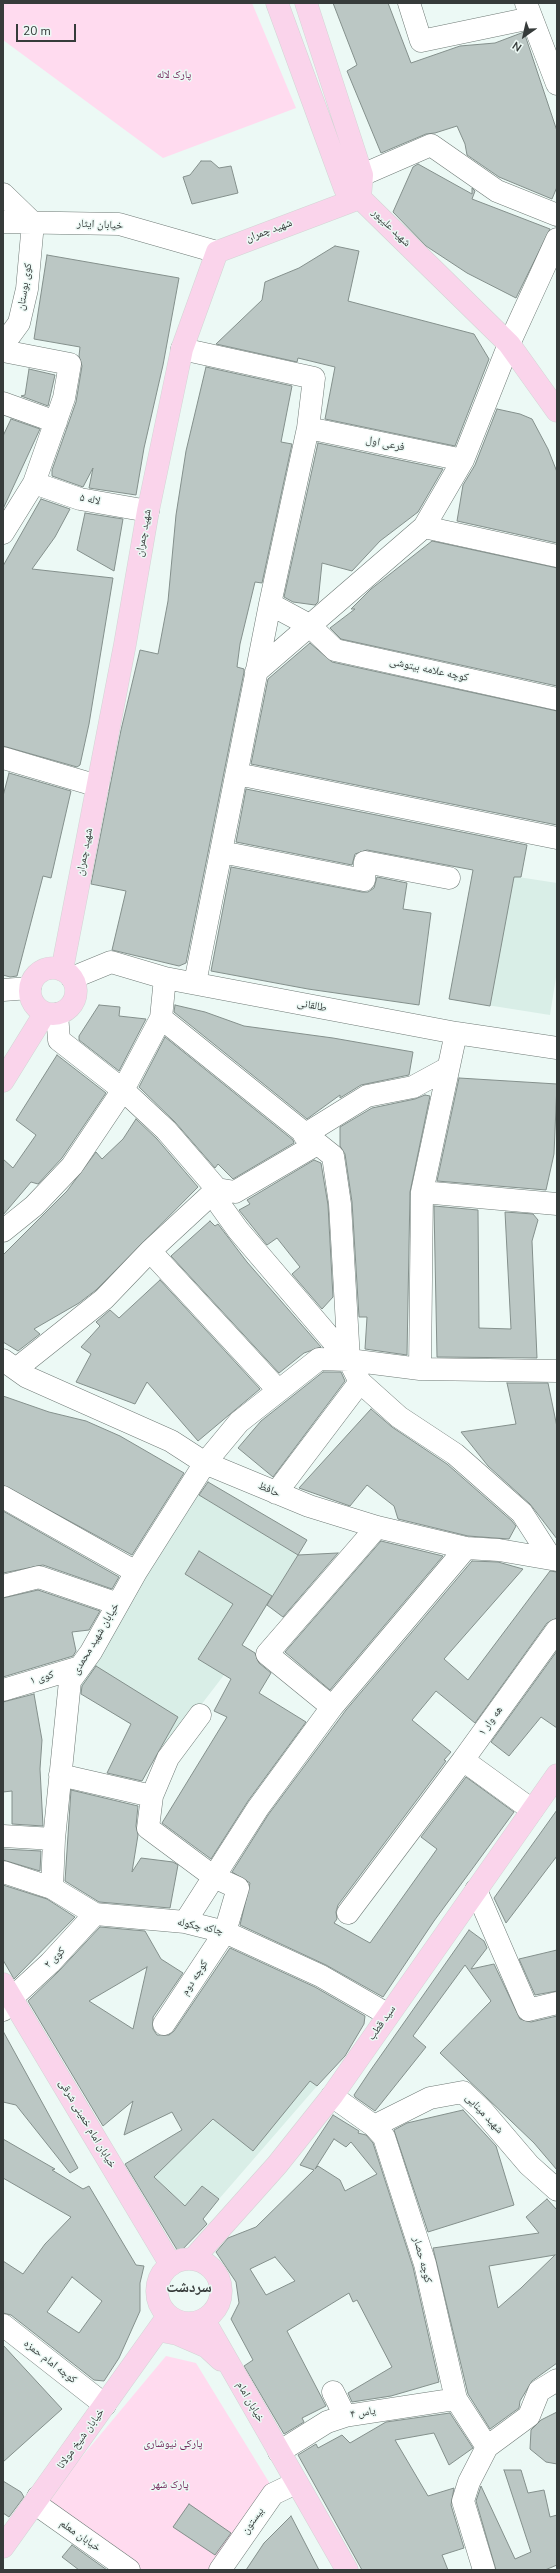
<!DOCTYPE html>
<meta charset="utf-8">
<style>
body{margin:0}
#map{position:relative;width:560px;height:2573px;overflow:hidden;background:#ecf9f5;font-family:"Nunito Sans",sans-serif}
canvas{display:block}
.frame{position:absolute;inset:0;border:4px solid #363b3a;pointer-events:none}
.north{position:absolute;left:504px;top:16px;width:40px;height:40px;-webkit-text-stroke:3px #ecf9f5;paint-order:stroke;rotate:214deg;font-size:11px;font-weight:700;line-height:16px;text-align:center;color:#363b3a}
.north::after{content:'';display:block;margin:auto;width:14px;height:18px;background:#363b3a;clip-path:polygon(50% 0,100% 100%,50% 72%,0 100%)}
.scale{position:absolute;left:16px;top:24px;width:60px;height:18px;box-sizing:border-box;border:2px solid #363b3a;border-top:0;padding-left:5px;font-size:12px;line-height:14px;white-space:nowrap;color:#363b3a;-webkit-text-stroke:3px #ecf9f5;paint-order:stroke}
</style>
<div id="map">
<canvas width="560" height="2573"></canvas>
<div class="frame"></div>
<div class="north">N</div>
<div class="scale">20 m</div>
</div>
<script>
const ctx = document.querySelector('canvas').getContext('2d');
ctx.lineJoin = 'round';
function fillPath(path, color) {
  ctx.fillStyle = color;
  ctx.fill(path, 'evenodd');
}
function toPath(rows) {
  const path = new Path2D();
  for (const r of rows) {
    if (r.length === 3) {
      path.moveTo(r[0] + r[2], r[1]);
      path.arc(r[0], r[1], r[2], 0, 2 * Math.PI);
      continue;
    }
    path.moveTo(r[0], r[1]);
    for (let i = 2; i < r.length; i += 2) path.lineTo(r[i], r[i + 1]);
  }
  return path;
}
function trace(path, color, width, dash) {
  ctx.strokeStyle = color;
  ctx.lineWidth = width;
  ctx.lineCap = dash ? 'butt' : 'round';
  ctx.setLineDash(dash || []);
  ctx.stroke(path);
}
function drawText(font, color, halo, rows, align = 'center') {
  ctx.font = font + ' "Nunito Sans","Noto Naskh Arabic",sans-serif';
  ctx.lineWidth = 3;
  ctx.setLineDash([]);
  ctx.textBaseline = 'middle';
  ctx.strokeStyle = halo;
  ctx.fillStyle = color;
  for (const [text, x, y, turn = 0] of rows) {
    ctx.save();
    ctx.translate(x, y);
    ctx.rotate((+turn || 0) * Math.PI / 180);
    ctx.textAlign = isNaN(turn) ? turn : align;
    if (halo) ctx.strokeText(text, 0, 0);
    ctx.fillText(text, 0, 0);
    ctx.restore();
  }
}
fillPath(toPath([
 [473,870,557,883,557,971,550,1015,449,999],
 [198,1494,298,1555,224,1675,168,1748,77,1691,123,1612],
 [274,2049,317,2086,219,2199,202,2186,185,2206,153,2176,215,2118]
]), '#d9eee7');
fillPath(toPath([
 [3,3,252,3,296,108,163,158,3,40],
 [166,2356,196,2363,275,2492,222,2570,129,2570,40,2507]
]), '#ffdbef');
const building = toPath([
 [333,3,388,3,411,63,460,46,495,43,524,32,557,131,557,187,552,199,499,177,467,155,465,144,457,126,435,133,426,134,381,153,347,71,357,65,333,3],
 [201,161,211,161,219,168,231,166,238,193,192,204,183,177,190,175,201,161],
 [418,164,472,194,472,188,475,191,472,199,550,229,516,298,467,273,426,246,393,212,413,167,418,164],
 [335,246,359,251,348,301,474,334,489,359,455,446,325,419,335,367,298,358,297,362,216,344,262,300,265,282,299,268,335,246],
 [47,255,179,278,163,365,144,448,136,495,89,488,93,468,83,487,52,476,52,470,76,402,82,366,79,356,80,347,34,339,47,255],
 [206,367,292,386,281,442,292,444,262,583,255,582,240,644,237,667,244,669,244,672,186,963,179,966,112,950,126,891,91,884,121,730,140,650,158,654,168,601,176,515,186,451,206,367],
 [29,369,55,375,48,406,21,396,25,395,29,369],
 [497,409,520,414,532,419,548,449,557,472,557,543,457,521,463,485,475,465,497,409],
 [11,419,40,429,3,509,3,436,11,419],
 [318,443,443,469,418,512,380,541,352,571,322,563,318,602,315,605,293,602,284,597,318,443],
 [41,499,70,509,55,537,32,569,113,578,89,724,80,765,77,767,3,746,3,566,41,499],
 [85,513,123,519,114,571,77,550,85,513],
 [432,541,557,568,557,686,341,639,330,628,355,609,351,609,371,589,432,541],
 [310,643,332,662,557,711,557,825,251,764,268,679,310,643],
 [9,773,71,791,51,878,43,876,17,976,10,977,3,975,3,796,9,773],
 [246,789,527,845,521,877,514,877,490,1006,449,999,473,870,367,850,355,854,352,865,236,842,246,789],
 [231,867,362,892,368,892,374,888,377,877,407,883,403,909,431,913,419,1005,308,989,211,971,231,867],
 [99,1005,120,1007,119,1016,146,1019,119,1071,79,1040,79,1036,99,1005],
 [175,1005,205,1012,244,1026,333,1038,413,1052,409,1075,361,1085,340,1098,340,1095,307,1119,174,1012,175,1005],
 [165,1037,293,1140,294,1143,233,1179,218,1164,215,1168,175,1122,139,1087,165,1037],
 [57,1055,106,1093,62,1158,38,1184,31,1182,3,1215,3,1159,13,1168,36,1135,16,1120,57,1055],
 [459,1078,557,1084,554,1154,546,1190,437,1181,459,1078],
 [425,1095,430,1096,410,1192,407,1355,365,1349,367,1317,359,1317,352,1202,345,1154,340,1146,340,1127,372,1108,415,1099,425,1095],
 [136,1119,157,1139,198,1187,96,1290,79,1303,34,1329,40,1334,18,1351,3,1342,3,1255,67,1191,96,1152,102,1159,123,1139,136,1119],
 [314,1160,321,1163,328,1205,333,1297,322,1309,292,1274,300,1267,277,1238,267,1245,239,1210,250,1204,247,1200,314,1160],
 [434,1206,478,1210,479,1328,511,1329,505,1212,533,1214,538,1220,532,1241,537,1358,437,1357,434,1206],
 [210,1221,215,1226,218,1224,247,1262,321,1347,304,1353,279,1373,171,1256,210,1221],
 [160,1280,260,1389,198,1441,147,1382,135,1404,76,1382,91,1354,81,1347,100,1326,96,1322,110,1310,119,1318,160,1280],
 [323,1372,341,1372,345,1381,273,1477,238,1448,261,1421,323,1372],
 [507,1383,548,1383,557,1427,557,1539,530,1504,488,1466,461,1432,516,1424,507,1383],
 [3,1396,49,1412,86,1421,120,1436,184,1473,132,1555,3,1485,3,1396],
 [371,1409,392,1427,447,1464,512,1521,516,1526,509,1539,468,1536,398,1519,394,1506,367,1485,350,1506,299,1488,371,1409],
 [208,1482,307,1540,298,1555,199,1495,208,1482],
 [3,1511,119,1577,112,1589,43,1565,3,1573,3,1511],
 [381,1541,443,1556,330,1690,285,1652,381,1541],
 [199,1551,272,1596,242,1645,255,1653,259,1663,271,1673,259,1693,306,1722,248,1801,211,1859,162,1823,227,1717,214,1711,231,1679,198,1659,233,1604,185,1574,199,1551],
 [338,1553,283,1617,267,1605,298,1555,338,1553],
 [472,1561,498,1562,523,1569,444,1659,468,1680,550,1571,557,1572,557,1618,547,1623,475,1723,436,1691,412,1720,451,1752,444,1760,446,1761,338,1905,336,1912,337,1919,334,1923,370,1943,437,1849,421,1837,466,1777,514,1812,434,1921,383,1997,326,1965,240,1925,250,1883,232,1872,268,1815,346,1710,472,1561],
 [38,1590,100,1611,89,1630,72,1632,76,1651,73,1656,3,1677,3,1598,38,1590],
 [557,1651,557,1728,541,1717,509,1756,491,1742,557,1651],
 [96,1666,178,1717,142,1781,107,1773,131,1724,81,1694,82,1686,96,1666],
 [34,1694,42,1740,40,1769,43,1826,12,1824,12,1791,3,1792,3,1702,34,1694],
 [71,1790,138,1806,136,1826,138,1835,132,1872,141,1858,173,1862,178,1865,170,1908,99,1902,65,1881,71,1790],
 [557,1810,557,1856,506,1923,494,1898,557,1810],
 [3,1849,41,1851,40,1871,3,1860,3,1849],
 [3,1885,47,1899,75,1917,14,1979,3,1960,3,1885],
 [100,1927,145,1931,161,1959,183,1973,153,2017,153,2029,157,2035,169,2035,174,2031,230,1948,315,1987,365,2016,364,2024,345,2056,317,2086,310,2081,253,2151,213,2119,154,2177,185,2206,202,2186,219,2199,203,2219,207,2224,179,2253,125,2164,182,2130,172,2112,124,2135,133,2101,103,2126,28,2001,59,1971,100,1927],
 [147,1967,133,2029,89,2001,147,1967],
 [469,1930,484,1941,487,1948,471,1969,494,1964,520,2019,531,2022,557,2016,557,2170,534,2143,440,2053,491,2001,465,1965,413,2036,426,2047,375,2111,355,2097,354,2095,370,2071,469,1930],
 [557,1950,557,1991,535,1995,519,1959,557,1950],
 [3,2031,78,2168,70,2173,16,2105,3,2102,3,2031],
 [463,2110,496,2146,514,2205,428,2232,394,2130,407,2123,463,2110],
 [333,2115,359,2131,358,2133,366,2135,373,2143,413,2267,439,2382,391,2396,352,2402,348,2393,392,2367,357,2300,353,2302,349,2293,287,2331,326,2406,302,2418,304,2422,284,2434,244,2366,253,2360,231,2319,239,2303,236,2282,216,2252,228,2238,256,2227,314,2170,300,2165,333,2115],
 [334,2139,346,2147,351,2142,377,2174,345,2191,340,2180,318,2166,315,2169,334,2139],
 [275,2257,295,2281,266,2295,250,2269,275,2257],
 [3,2139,55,2169,52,2170,83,2189,89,2186,136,2265,144,2266,140,2283,140,2311,119,2358,104,2381,94,2380,11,2315,3,2313,3,2261,23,2274,45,2244,71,2217,3,2178,3,2139],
 [72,2277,102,2301,79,2333,47,2312,72,2277],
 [547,2199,557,2210,557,2363,532,2381,520,2401,519,2408,490,2429,468,2394,433,2248,539,2233,526,2217,547,2199],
 [555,2255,521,2288,498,2308,489,2266,555,2255],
 [3,2345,62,2409,3,2462,3,2345],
 [557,2412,557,2464,546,2462,530,2449,531,2430,541,2420,557,2412],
 [450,2413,473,2448,449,2465,434,2433,395,2440,428,2496,454,2488,451,2505,464,2548,442,2555,448,2570,362,2570,298,2455,316,2444,318,2448,342,2435,350,2443,386,2422,450,2413],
 [504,2470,521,2470,528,2493,544,2490,550,2517,557,2515,557,2565,545,2570,496,2570,476,2501,481,2486,515,2559,531,2552,504,2470],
 [3,2481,21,2492,24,2497,9,2517,3,2513,3,2481],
 [189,2504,231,2533,215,2555,173,2527,189,2504],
 [291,2516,319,2570,246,2570,264,2543,291,2516],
 [72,2545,107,2570,79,2570,62,2557,72,2545]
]);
fillPath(building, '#bbc7c4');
trace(building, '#84908c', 1);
const minor = toPath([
 [409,3,421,41,531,18],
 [526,3,557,84],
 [362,175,431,145,497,191,557,215],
 [3,194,33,223,27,289,19,323,3,345],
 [3,222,119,224,217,252],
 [182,349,314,378,308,428,270,604,195,983],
 [3,351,70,364,64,398,34,483,3,533],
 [3,403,56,422],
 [308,428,463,460],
 [34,483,80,499,148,511],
 [424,527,557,556],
 [270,604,309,625,335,650,557,699],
 [256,672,424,527,463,460,509,344,557,239],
 [3,758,98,786],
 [237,774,557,838],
 [221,852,364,880,365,862,449,878],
 [72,978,111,962,165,978,456,1033,557,1048],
 [3,990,30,988],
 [57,1014,59,1040,123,1090,166,1130,217,1189,220,1205,238,1230,349,1360],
 [161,1018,333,1156,340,1204,349,1360,360,1382,399,1417,455,1454,522,1513,551,1558],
 [304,1135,367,1096,413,1087,448,1068],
 [422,1192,557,1204],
 [3,1231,34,1206,72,1166,123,1090,161,1018,165,978],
 [150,1251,278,1390],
 [3,1360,27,1377,171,1441,205,1463,309,1506,377,1527,466,1548,499,1550,557,1560],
 [16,1369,104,1299,150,1251,217,1189,235,1192,317,1144],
 [420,1369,422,1192,456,1033],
 [276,1493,360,1382],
 [3,1497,136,1572],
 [3,1586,39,1577,118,1604],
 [3,1690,80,1667],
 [332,1707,267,1654,377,1527],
 [60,1775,152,1796],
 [532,1810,463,1760,557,1630],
 [3,1836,54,1839],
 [3,1872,52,1888,95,1914,185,1922,225,1932,321,1976,387,2014],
 [52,1888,54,1839,70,1681,91,1652,136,1572,205,1463,239,1422,319,1359,349,1360,420,1369,557,1371],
 [476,1890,528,2010,557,2003],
 [348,1913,463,1760],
 [185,1922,258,1808,332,1707,466,1548],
 [3,2010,12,1998,50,1963,95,1914],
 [164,2024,225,1932,238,1888,214,1877,148,1828,152,1796,168,1758,200,1715],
 [332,2096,374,2126,430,2098,463,2092,482,2110,529,2165,557,2190],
 [374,2126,384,2137,425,2264,456,2399,487,2447],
 [3,2325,105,2405],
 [333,2392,345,2416],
 [279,2452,327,2422,345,2416,456,2399],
 [38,2497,40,2507,129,2570],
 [220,2570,273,2494,296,2483],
 [484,2570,463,2501,469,2482,487,2447,529,2416,539,2391,557,2380]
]);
const major = toPath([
 [277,3,345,189,360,198,509,344,557,411],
 [306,3,362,175,360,198],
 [53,991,23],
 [62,970,125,644,148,511,182,349,217,252,360,198],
 [3,1081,45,1013],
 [3,1984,171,2265],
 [189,2291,32],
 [193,2259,277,2165,332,2096,557,1775],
 [204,2320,347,2570],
 [162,2331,177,2334,207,2347,221,2360],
 [3,2547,168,2316]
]);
trace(minor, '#707b77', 23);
trace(major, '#d3d4d4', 23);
trace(minor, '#fff', 22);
trace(major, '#fad4eb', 22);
drawText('11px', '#6e1f55', '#ecf9f5', [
 ["پارک لاله",174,75],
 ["پارکی نیوشاری",173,2444],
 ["پارک شهر",170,2485]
]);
drawText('11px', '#363b3a', '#ecf9f5', [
 ["خیابان ایثار",100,225,3],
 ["شهید علیپور",391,228,44],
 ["شهید چمران",269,231,-20],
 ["کوی بوستان",25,287,-81],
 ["فرعی اول",385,444,11],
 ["لاله ۵",90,500,12],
 ["شهید چمران",144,533,-80],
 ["کوچه علامه بیتوشی",429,670,12],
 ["شهید چمران",85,852,-79],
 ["طالقانی",312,1006,11],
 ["حافظ",269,1490,23],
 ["خیابان شهید محمدی",96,1639,-59],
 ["کوی ۱",42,1678,-16],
 ["هه وار ۱",491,1721,-54],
 ["چاکه چکوله",200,1927,12],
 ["کوی ۲",55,1958,-45],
 ["کوچه دوم",195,1978,-57],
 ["سید قطب",382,2023,-55],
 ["شهید مینایی",484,2114,47],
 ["خیابان امام خمینی شرقی",87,2124,59],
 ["کوچه حصار",422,2260,75],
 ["کوچه امام حمزه",50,2362,38],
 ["خیابان امام",250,2402,60],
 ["یاس ۴",363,2413,-9],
 ["خیابان شیخ مولانا",81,2439,-54],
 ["بیستون",253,2521,-54],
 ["خیابان معلم",80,2536,35]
]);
drawText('bold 15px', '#363b3a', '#ecf9f5', [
 ["سردشت",189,2288]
]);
</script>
